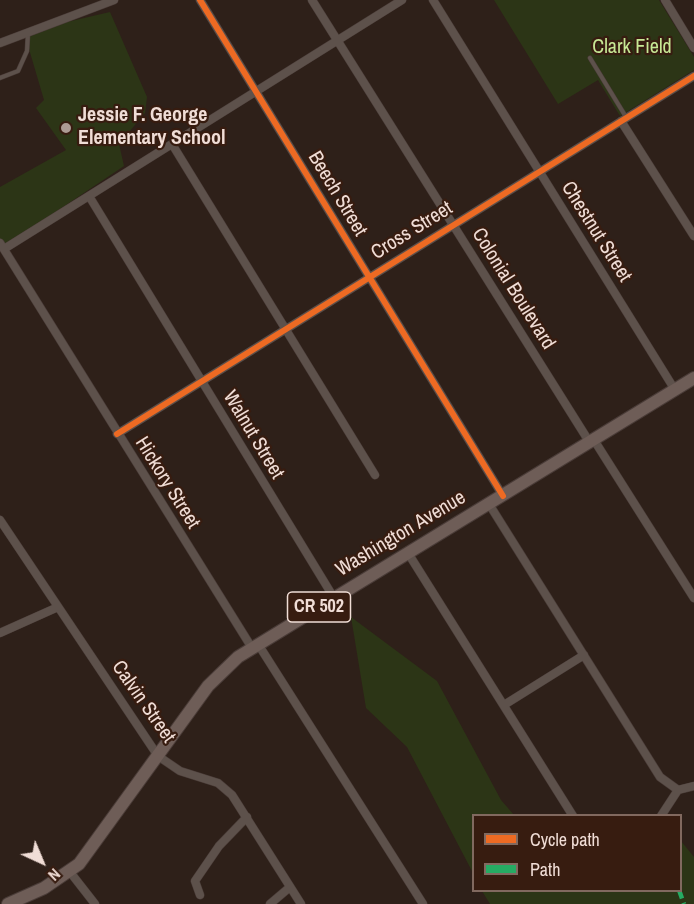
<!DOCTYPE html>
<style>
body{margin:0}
#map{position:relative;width:694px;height:904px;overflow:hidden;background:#2e2019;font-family:"Archivo Narrow",sans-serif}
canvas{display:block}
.legend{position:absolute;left:472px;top:814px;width:210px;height:78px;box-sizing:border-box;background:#371c10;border:2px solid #81695f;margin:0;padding:8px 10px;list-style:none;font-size:18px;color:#f0ddd6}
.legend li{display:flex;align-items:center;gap:12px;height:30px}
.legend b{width:30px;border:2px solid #81695f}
.north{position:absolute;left:12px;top:832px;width:60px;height:60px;-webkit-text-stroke:4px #371c10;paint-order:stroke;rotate:136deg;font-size:16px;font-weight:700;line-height:24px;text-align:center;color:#f0ddd6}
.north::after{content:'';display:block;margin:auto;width:21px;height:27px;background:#f0ddd6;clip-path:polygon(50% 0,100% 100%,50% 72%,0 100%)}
</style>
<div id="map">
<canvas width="694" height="904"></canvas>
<ul class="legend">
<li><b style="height:8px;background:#ed6a23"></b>Cycle path</li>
<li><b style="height:8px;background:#26ab63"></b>Path</li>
</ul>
<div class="north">N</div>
</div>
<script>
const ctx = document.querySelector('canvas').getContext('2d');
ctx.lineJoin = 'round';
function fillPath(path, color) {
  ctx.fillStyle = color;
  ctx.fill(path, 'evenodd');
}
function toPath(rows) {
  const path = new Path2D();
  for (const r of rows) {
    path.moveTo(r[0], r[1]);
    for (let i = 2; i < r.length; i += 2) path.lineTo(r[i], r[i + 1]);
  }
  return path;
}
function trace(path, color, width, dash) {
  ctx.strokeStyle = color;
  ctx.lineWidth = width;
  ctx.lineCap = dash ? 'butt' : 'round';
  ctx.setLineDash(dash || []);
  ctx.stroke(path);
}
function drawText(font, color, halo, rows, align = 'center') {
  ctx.font = font + ' "Archivo Narrow",sans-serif';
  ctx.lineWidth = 4.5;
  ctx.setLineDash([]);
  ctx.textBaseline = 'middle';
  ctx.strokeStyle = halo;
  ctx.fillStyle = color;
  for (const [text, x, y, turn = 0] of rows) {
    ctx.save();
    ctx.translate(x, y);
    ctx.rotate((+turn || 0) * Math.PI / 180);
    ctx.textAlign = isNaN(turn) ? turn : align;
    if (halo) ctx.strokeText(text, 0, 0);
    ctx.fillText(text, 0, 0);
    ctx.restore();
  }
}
fillPath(toPath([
 [494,0,659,0,694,57,694,70,620,116,598,80,558,104],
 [110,12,147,97,145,113,119,144,124,166,5,246,0,239,0,187,66,150,36,108,44,100,24,32],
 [351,617,437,681,501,800,514,815,474,816,473,873,407,747,366,708],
 [681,841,694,857,694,904,490,904,482,891,680,890]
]), '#2c3516');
const service = toPath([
 [590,58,626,117],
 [0,78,18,71,27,51,28,33]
]);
const minor = toPath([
 [200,0,503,496],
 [312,0,590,443],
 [433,0,675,390],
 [665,0,694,48],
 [0,43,114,0],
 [621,121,694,236],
 [172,144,375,475],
 [89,196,334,598],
 [0,243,252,648],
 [4,249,402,0],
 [117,434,694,76],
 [594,440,694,598],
 [489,504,660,777,678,790,694,786],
 [0,520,158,756,180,771,218,783,232,795,301,904],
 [408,553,573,816],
 [0,633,58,607],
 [258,644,423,904],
 [504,705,584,655],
 [661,816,678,790],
 [70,872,95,904],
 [200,895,195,881,219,846,247,817],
 [270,904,290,887]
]);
const primary = toPath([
 [8,904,44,888,79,864,208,686,238,657,694,378]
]);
trace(service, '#4a3c38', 5);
trace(minor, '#4a3c38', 9);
trace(primary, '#4a3c38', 14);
trace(service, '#5d514b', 4);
trace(minor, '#5d514b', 8);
trace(primary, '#6e5d57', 12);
trace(toPath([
 [679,890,684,904]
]), '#26ab63', 4.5, [9, 4.5]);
trace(toPath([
 [200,0,503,496],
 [117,434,694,76]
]), '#ed6a23', 6);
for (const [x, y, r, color] of [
 [66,128,6,"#ac9b94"]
]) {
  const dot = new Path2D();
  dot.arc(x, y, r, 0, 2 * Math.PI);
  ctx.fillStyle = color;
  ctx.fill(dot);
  trace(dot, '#371c10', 2);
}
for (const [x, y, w] of [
 [319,607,63]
]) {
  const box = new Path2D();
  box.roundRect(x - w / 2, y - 15, w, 30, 4.5);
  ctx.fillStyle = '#371c10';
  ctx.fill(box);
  trace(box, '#f0ddd6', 1.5);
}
drawText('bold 18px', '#f0ddd6', null, [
 ["CR 502",319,607]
]);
drawText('20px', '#c7e895', '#371c10', [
 ["Clark Field",632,48]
]);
drawText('bold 20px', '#f0ddd6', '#371c10', [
 ["Jessie F. George",78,116],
 ["Elementary School",78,139]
], 'left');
drawText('20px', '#f0ddd6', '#371c10', [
 ["Beech Street",337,194,59],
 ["Cross Street",412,231,-32],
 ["Chestnut Street",596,232,58],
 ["Colonial Boulevard",513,289,58],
 ["Walnut Street",253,435,59],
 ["Hickory Street",167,483,58],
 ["Washington Avenue",401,534,-31],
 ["Calvin Street",143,702,55]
]);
</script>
